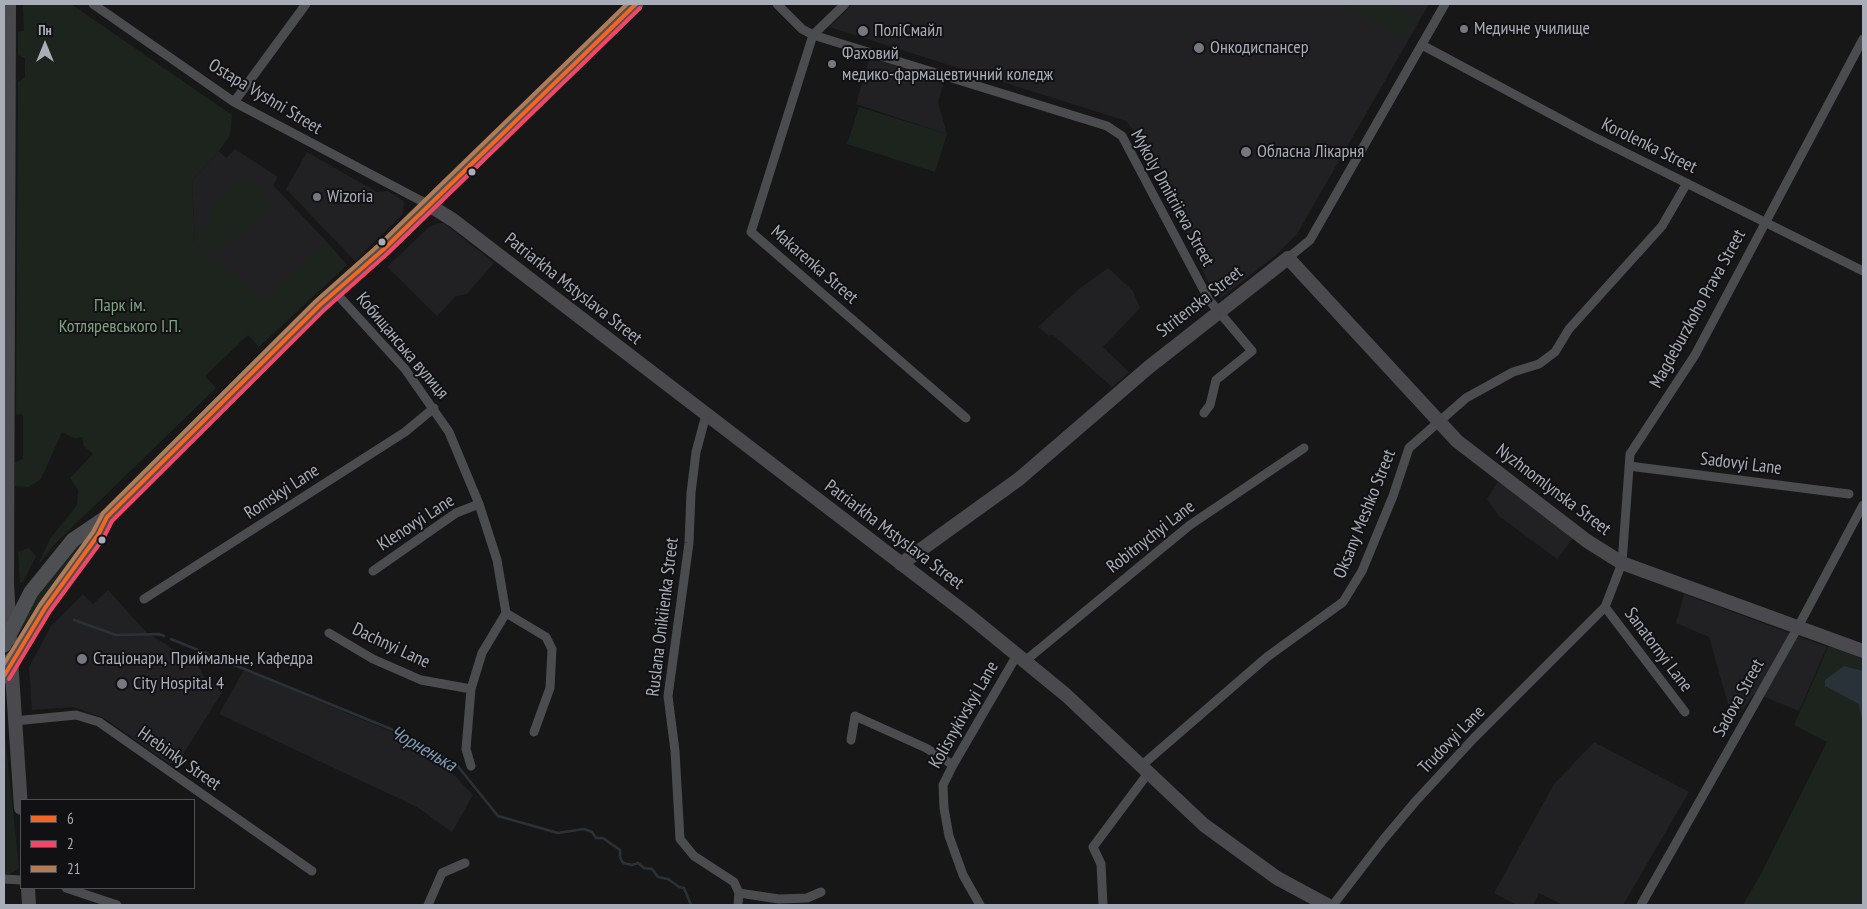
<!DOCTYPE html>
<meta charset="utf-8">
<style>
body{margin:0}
#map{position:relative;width:1867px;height:909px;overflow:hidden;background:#171717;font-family:"PT Sans Narrow",sans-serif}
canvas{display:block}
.frame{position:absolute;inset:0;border:5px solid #a8adb8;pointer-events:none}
.legend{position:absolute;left:20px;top:799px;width:175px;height:90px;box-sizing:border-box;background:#111113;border:1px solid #4d4f55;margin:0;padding:6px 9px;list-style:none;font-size:15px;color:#a8adb8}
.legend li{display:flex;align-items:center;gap:10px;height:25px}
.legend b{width:25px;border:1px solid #4d4f55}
.north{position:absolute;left:20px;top:20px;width:50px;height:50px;-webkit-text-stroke:4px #111113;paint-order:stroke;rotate:0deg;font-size:14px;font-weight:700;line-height:20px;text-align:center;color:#a8adb8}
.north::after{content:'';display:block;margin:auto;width:18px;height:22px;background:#a8adb8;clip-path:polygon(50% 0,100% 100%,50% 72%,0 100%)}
</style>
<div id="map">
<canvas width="1867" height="909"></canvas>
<div class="frame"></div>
<ul class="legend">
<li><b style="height:6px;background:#f26522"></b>6</li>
<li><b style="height:6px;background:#f34667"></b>2</li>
<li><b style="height:6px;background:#b07c57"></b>21</li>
</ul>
<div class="north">Пн</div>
</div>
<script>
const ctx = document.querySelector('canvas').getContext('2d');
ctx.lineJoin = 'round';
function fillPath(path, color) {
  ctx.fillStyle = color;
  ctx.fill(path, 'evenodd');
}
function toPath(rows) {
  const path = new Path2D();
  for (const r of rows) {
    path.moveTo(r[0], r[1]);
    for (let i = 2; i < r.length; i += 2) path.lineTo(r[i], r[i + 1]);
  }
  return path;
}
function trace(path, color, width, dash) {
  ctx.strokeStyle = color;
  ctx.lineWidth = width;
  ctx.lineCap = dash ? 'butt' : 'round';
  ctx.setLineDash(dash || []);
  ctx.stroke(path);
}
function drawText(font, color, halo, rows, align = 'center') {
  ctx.font = font + ' "PT Sans Narrow",sans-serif';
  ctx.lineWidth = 4;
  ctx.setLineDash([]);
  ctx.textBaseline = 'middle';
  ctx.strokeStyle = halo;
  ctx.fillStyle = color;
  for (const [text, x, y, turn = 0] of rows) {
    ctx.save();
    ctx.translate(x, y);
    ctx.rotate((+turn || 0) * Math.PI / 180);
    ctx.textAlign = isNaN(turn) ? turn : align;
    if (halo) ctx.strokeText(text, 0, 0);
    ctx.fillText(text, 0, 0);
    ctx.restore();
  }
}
fillPath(toPath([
 [853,4,1429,4,1297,234,1275,256,1221,298,1209,284,1145,145,1126,121,829,27],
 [871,53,946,76,938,102,947,134,856,104],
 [235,149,278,177,273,185,327,242,264,302,195,244,192,181,219,151,226,158],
 [307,152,377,192,388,191,404,201,403,214,355,261,286,189],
 [438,223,444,223,494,263,467,294,456,296,437,316,387,267,429,227],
 [1108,268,1133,291,1140,308,1103,347,1129,372,1112,387,1053,335,1049,336,1038,327,1079,289],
 [1498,482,1574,537,1557,559,1499,516,1487,499],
 [108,590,146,632,198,665,204,677,223,691,178,762,170,764,104,718,73,707,32,710,29,667,51,626,83,594,93,604],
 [1684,594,1827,647,1799,711,1755,693,1740,713,1728,704,1709,637,1676,623],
 [244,670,428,747,473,795,452,832,417,807,219,714],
 [1594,742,1689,792,1623,905,1563,905,1539,893,1533,905,1517,905,1494,893,1554,784]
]), '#212123');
fillPath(toPath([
 [23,4,71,4,232,115,230,135,219,151,192,181,195,243,264,301,327,242,347,265,259,347,248,335,205,376,216,388,55,544,38,565,50,539,77,505,78,490,70,478,93,454,84,446,82,437,74,438,62,432,41,479,29,487,15,486,15,463,23,458,23,415,16,414,16,407,18,82,25,77,25,58,18,55,18,32,24,31],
 [1344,4,1392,4,1415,18,1404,39],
 [859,107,947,134,935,172,847,144],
 [243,178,253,181,268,197,270,207,243,235,232,239,226,237,211,220,209,210,213,204,238,180],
 [210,223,229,243,216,255,197,234],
 [95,528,69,561,13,642,22,621,42,589,77,544],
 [29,548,36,556,23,582,20,583,18,552],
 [1829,645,1863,659,1863,905,1743,905,1762,872,1827,742,1794,725],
 [4,725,19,868,10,874,4,874]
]), '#1d241e');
fillPath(toPath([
 [1844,666,1863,671,1863,725,1859,704,1825,686,1825,680]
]), '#2a3239');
trace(toPath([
 [74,620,116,635,159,634,164,636],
 [171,639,391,729,456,764,498,816,558,833,584,829,592,832,596,838,603,838,620,850,620,857,623,863,632,865,638,863,644,868,652,869,658,877,668,879,679,887,684,888,691,905]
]), '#2a3239', 2.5);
trace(toPath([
 [93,4,234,102,429,205],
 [777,4,802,29,813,35,1107,126,1122,136,1209,300,1252,351,1216,380,1210,405,1204,413],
 [845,4,813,35,751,232,966,418],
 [1422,45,1590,135,1863,271],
 [234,102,306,4],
 [1288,258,1310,240,1445,4],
 [335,292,405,369,449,432,479,504,497,560,506,613,482,653,471,689,466,749,471,766],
 [706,415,696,452,691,493,689,543,668,696,675,751,680,839,694,856,734,882,739,893,779,899,807,898,821,892],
 [1629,466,1849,494],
 [373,571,456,513,479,504],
 [144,599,405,432,434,408],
 [1605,607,1685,712],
 [506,613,546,637,552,649,550,688,534,732],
 [329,633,373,659,421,680,471,689],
 [1025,661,1190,525,1304,448],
 [14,721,76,715,99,722,312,871],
 [851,740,855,716,926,748,953,765],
 [1141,766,1267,657,1343,602,1362,571,1393,496,1409,448,1466,398,1513,372,1539,364,1555,352,1569,329,1662,226,1687,183],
 [4,879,21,880],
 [66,888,117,905],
 [428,905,442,873,465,863],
 [738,905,739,893],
 [980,905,963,875,949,836,944,808,943,785,953,765,1017,655],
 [1103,905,1101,864,1093,847,1149,772],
 [1333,905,1383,840,1415,802,1473,739,1605,607,1622,563,1630,454,1695,355,1863,39],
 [1641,905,1798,627,1863,505]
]), '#4b4c50', 9);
trace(toPath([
 [9,4,7,584,10,638],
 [429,205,453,220,967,614,1066,695,1204,825,1277,878,1327,905],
 [901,564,1019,479,1149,367,1288,258,1457,441,1587,541,1622,563,1863,651],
 [11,659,21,808],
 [28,888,29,905]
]), '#4a4a4e', 14);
trace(toPath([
 [4,645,31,592,73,540,107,517,320,305,384,249,636,4],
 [4,676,45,608,98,535,106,518]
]), '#4d4f52', 15);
trace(toPath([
 [4,676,45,608,98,535,107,517,320,305,384,249,636,4]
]), '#f26522', 4);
trace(toPath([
 [9,679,50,611,103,539,112,521,324,310,388,253,640,8]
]), '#f34667', 4);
trace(toPath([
 [4,664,40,605,93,532,103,513,316,301,380,244,627,4]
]), '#b07c57', 4);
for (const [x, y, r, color] of [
 [1464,29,5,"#757880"],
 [863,31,6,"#757880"],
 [1199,48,6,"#757880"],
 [832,64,5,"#757880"],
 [1246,152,6,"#757880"],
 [472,172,4.5,"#a8adb8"],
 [317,197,5,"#757880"],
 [382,242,4.5,"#a8adb8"],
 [102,540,4.5,"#a8adb8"],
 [82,659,6,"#757880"],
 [122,684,6,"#757880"]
]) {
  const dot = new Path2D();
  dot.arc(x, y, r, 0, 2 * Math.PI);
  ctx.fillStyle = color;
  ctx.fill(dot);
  trace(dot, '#111113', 2);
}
drawText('18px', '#a8adb8', '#111113', [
 ["Медичне училище",1474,29],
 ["ПоліСмайл",874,31],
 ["Онкодиспансер",1210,48],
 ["Фаховий",842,54],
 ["медико-фармацевтичний коледж",842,75],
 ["Обласна Лікарня",1257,152],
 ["Wizoria",327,197],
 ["Стаціонари, Приймальне, Кафедра",93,659],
 ["City Hospital 4",133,684]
], 'left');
drawText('18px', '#a8adb8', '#111113', [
 ["Ostapa Vyshni Street",265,97,31],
 ["Korolenka Street",1649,146,26],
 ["Mykoly Dmitriieva Street",1172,198,61],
 ["Makarenka Street",814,265,41],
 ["Patriarkha Mstyslava Street",573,289,38],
 ["Stritenska Street",1200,302,-38],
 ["Magdeburzkoho Prava Street",1698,309,-61],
 ["Кобищанська вулиця",402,346,50],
 ["Sadovyi Lane",1741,464,7],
 ["Nyzhnomlynska Street",1553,490,37],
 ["Romskyi Lane",282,492,-33],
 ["Oksany Meshko Street",1365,514,-68],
 ["Klenovyi Lane",416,523,-33],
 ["Patriarkha Mstyslava Street",894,535,37],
 ["Robitnychyi Lane",1151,537,-38],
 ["Ruslana Onikiienka Street",663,617,-83],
 ["Dachnyi Lane",391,646,25],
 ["Sanatornyi Lane",1658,650,53],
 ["Sadova Street",1739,698,-61],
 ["Kolisnykivskyi Lane",964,715,-60],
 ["Trudovyi Lane",1452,740,-46],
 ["Hrebinky Street",179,759,35]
]);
drawText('18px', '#7fa381', '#111113', [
 ["Парк ім.",120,306],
 ["Котляревського І.П.",120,327]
]);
drawText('italic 19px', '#7f9bb3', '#111113', [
 ["Чорненька",423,749,30]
]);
</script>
